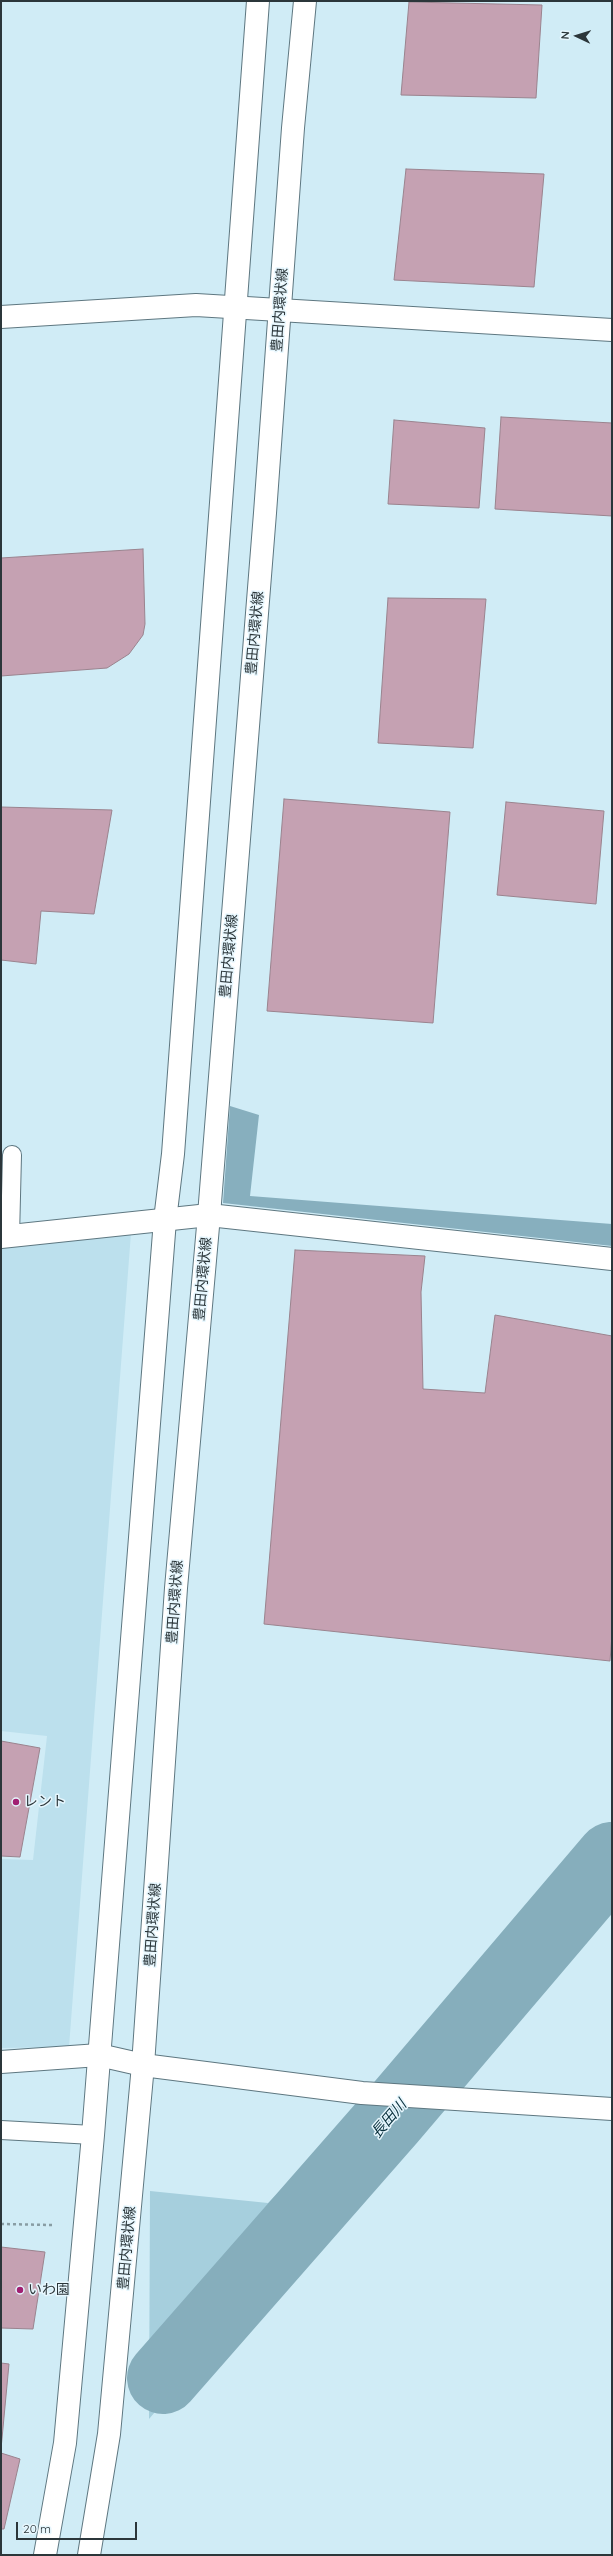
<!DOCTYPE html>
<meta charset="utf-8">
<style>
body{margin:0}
#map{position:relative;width:613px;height:2556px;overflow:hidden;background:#d0ecf6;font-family:Quicksand,sans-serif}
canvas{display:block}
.frame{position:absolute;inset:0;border:2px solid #2b363a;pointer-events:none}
.north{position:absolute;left:557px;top:16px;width:40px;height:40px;-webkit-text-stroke:3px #e7f7fe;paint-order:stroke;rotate:274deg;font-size:11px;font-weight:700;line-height:16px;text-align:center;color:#2b363a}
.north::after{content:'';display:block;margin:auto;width:14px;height:18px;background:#2b363a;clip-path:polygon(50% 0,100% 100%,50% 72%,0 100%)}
.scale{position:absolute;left:16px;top:2522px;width:121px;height:18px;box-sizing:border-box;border:2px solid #2b363a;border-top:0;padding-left:5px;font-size:12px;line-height:14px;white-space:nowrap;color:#2b363a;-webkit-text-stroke:3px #e7f7fe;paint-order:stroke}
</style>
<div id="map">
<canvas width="613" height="2556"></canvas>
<div class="frame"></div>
<div class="north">N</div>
<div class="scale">20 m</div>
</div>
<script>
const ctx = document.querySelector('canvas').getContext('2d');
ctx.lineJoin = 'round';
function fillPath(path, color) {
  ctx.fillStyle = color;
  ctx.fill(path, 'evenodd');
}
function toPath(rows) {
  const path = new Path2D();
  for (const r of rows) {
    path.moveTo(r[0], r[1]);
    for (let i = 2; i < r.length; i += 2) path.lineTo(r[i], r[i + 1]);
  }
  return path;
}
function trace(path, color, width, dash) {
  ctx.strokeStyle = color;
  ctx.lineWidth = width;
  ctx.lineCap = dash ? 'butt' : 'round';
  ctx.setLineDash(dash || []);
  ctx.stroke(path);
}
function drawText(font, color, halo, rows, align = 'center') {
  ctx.font = font + ' Quicksand,"Noto Sans JP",sans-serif';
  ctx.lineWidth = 3;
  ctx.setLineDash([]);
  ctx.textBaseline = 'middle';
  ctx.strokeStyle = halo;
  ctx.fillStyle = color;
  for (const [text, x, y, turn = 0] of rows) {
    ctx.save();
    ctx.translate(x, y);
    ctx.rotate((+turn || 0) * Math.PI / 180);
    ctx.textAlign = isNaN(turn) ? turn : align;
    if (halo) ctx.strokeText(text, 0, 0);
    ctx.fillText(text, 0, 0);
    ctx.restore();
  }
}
fillPath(toPath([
 [131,1233,69,2047,1,2048,1,1859,33,1860,47,1736,1,1731,1,1241]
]), '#bce0ed');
fillPath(toPath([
 [372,2100,416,2110,149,2419,150,2191,268,2203]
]), '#a6cfdd');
fillPath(toPath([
 [230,1106,259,1115,250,1196,612,1224,612,1246,223,1203]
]), '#87afbe');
trace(toPath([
 [163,2378,390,2119,612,1858]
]), '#86aebc', 72);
const building = toPath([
 [409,2,542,5,536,98,401,95,409,2],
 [406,169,544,174,534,287,394,280,406,169],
 [501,417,612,423,612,516,495,509,501,417],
 [394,420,485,428,479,508,388,504,394,420],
 [143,549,145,624,143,635,129,654,107,668,1,676,1,558,143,549],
 [388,598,486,599,473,748,378,743,388,598],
 [284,799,450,812,433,1023,267,1011,284,799],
 [506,802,604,811,596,904,497,895,506,802],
 [1,807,112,810,94,914,41,911,36,964,1,960,1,807],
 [295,1250,425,1256,421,1292,423,1389,485,1393,495,1315,612,1336,612,1635,610,1661,264,1624,295,1250],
 [1,1741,40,1748,20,1857,1,1856,1,1741],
 [1,2247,45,2252,33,2329,1,2328,1,2247],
 [1,2363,9,2364,1,2449,1,2363],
 [1,2453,20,2459,4,2529,1,2529,1,2453]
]);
fillPath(building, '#c5a1b2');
trace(building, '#9a838e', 1);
const lane = toPath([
 [10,1237,12,1155],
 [1,2130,93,2135]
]);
const street = toPath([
 [1,317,196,305,612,330],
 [1,1237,209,1215,612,1259],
 [1,2062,99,2055,143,2065,362,2093,612,2109]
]);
const secondary = toPath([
 [45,2555,65,2443,93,2135,165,1220,173,1154,258,1],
 [89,2555,109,2434,143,2065,176,1588,209,1215,265,513,293,128,305,1]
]);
trace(lane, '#5e7780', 20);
trace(street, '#5e7780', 24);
trace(secondary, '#5e7780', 24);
trace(toPath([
 [1,2224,52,2225]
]), '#889da4', 2.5, [3, 3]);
trace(lane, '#fff', 18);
trace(street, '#fff', 22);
trace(secondary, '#fff', 22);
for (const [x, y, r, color] of [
 [16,1802,4,"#a12072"],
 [20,2290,4,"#a12072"]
]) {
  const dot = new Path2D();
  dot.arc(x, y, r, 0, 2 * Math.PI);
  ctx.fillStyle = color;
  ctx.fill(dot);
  trace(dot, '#e7f7fe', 1.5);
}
drawText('14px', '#2b363a', '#e7f7fe', [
 ["豊田内環状線",280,310,-86],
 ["豊田内環状線",255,633,-85],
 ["豊田内環状線",229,956,-85],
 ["豊田内環状線",203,1279,-85],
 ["豊田内環状線",175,1602,-86],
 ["豊田内環状線",153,1925,-86],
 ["豊田内環状線",127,2248,-85]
]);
drawText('14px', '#2b363a', '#e7f7fe', [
 ["レント",24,1802],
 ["いわ園",28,2290]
], 'left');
drawText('italic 15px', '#0a313d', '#e7f7fe', [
 ["長田川",389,2119,-49]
]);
</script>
